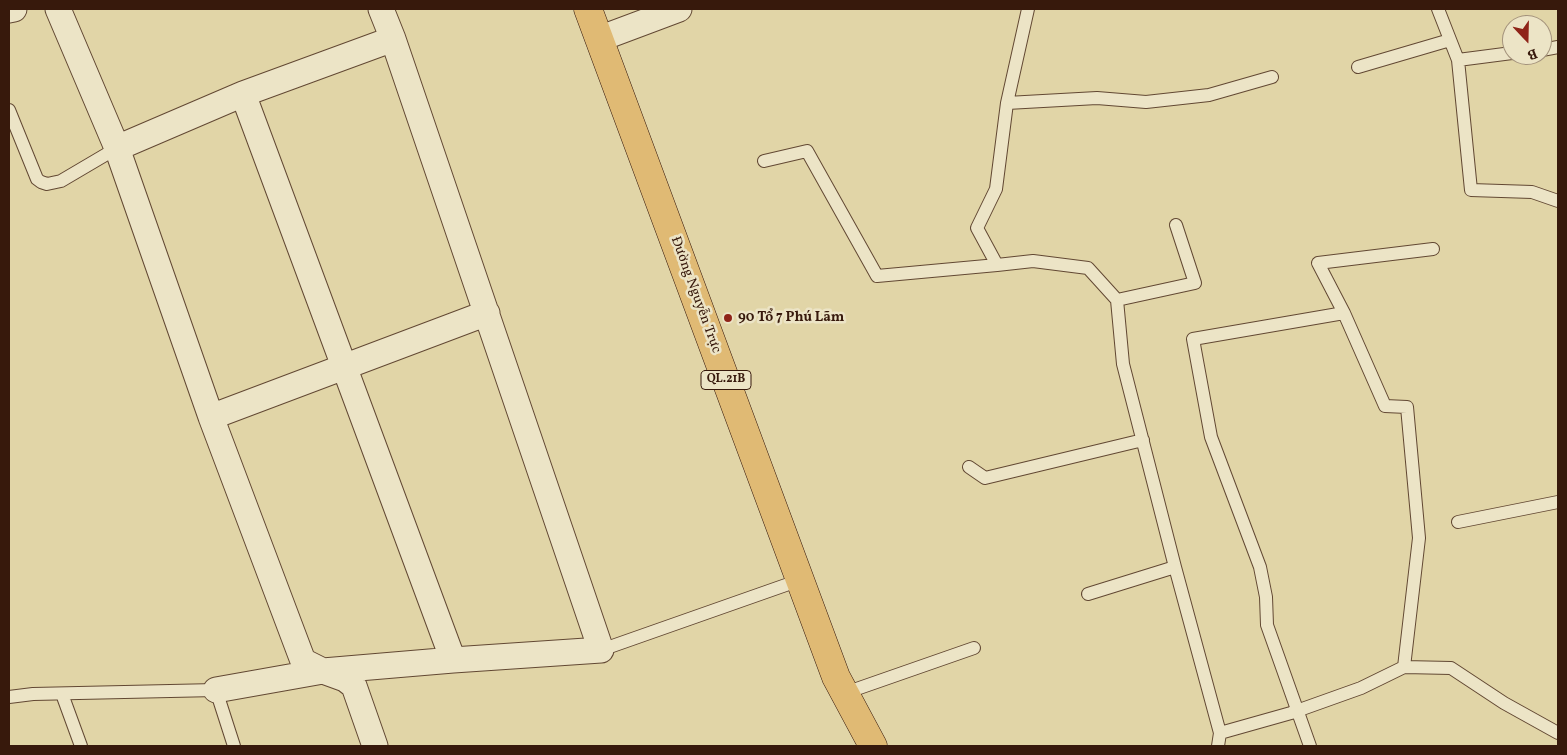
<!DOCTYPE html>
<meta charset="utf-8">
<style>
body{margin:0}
#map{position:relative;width:1567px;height:755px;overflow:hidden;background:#e1d5a7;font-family:Vollkorn,serif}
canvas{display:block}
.frame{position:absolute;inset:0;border:10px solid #37190c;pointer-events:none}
.north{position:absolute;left:1502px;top:15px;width:50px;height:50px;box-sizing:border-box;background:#ece4c6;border:1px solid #a4937c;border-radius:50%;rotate:159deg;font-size:14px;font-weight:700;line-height:20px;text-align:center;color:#37190c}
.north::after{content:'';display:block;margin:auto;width:18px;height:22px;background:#8f2418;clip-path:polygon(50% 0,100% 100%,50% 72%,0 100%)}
</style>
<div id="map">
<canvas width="1567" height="755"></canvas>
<div class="frame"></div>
<div class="north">B</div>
</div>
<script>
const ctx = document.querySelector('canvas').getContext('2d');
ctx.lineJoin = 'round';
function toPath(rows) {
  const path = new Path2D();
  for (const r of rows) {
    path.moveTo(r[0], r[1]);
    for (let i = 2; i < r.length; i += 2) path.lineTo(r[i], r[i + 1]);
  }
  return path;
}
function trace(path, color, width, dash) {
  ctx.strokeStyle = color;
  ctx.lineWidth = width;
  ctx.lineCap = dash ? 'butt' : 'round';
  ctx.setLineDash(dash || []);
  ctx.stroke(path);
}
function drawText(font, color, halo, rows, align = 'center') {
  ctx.font = font + ' Vollkorn,serif';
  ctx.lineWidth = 5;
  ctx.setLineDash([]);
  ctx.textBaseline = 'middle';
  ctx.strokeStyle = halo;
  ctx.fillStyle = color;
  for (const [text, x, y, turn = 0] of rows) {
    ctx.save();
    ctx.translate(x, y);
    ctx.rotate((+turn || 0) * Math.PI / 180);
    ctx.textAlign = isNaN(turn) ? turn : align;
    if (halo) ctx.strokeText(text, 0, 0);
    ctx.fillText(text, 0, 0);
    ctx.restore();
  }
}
const lane = toPath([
 [1438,9,1458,60,1512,53],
 [1542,50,1558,47],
 [1458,60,1471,190,1532,192,1558,201],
 [1358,67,1450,40],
 [1007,103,1028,9],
 [9,110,37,179,41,182,47,184,61,181,117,148],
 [764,161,807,151,877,276,997,265],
 [1117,300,1195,283,1176,225],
 [1344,313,1318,263,1433,249],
 [969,467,985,478,1143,440],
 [1458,522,1558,502],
 [1088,594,1175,567],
 [601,650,800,580],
 [845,693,974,648],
 [62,694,81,746],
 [9,697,33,694,216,690,234,746],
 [1220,733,1175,567,1123,364,1117,300,1088,268,1033,261,997,265,977,228,996,189,1007,103,1097,98,1146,102,1209,95,1272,77],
 [1218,746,1220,733,1291,713,1361,688,1404,667,1451,668,1504,703,1558,733],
 [1310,746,1267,625,1266,597,1260,567,1211,437,1193,339,1344,313,1385,406,1407,407,1419,538,1404,667]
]);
const street = toPath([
 [58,9,117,148,211,417,303,661,323,671,453,660,601,650,393,39,243,94,117,148],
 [381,9,393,39],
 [9,10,14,9],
 [599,39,679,9],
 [243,94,453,660],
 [211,417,487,313],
 [216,690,323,671,345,679,354,686,375,746]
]);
const highway = toPath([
 [588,9,836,677,873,746]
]);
trace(lane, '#624833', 14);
trace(street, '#624833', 27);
trace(highway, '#37190c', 29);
trace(lane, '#ece4c6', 12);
trace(street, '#ece4c6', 25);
trace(highway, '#e0ba74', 28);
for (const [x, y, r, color] of [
 [728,318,5,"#8f2418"]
]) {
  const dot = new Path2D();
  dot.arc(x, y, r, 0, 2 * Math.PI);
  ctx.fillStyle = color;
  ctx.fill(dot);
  trace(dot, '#ece4c6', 2);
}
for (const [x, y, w] of [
 [726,380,50]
]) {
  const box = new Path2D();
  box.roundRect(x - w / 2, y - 9.5, w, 19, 4);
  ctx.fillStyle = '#ece4c6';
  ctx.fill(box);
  trace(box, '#37190c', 1);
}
drawText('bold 12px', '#37190c', null, [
 ["QL.21B",726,380]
]);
drawText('14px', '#37190c', '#ece4c6', [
 ["Đường Nguyễn Trực",695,295,70]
]);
drawText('bold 14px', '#37190c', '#ece4c6', [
 ["90 Tổ 7 Phú Lãm",738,318]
], 'left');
</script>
